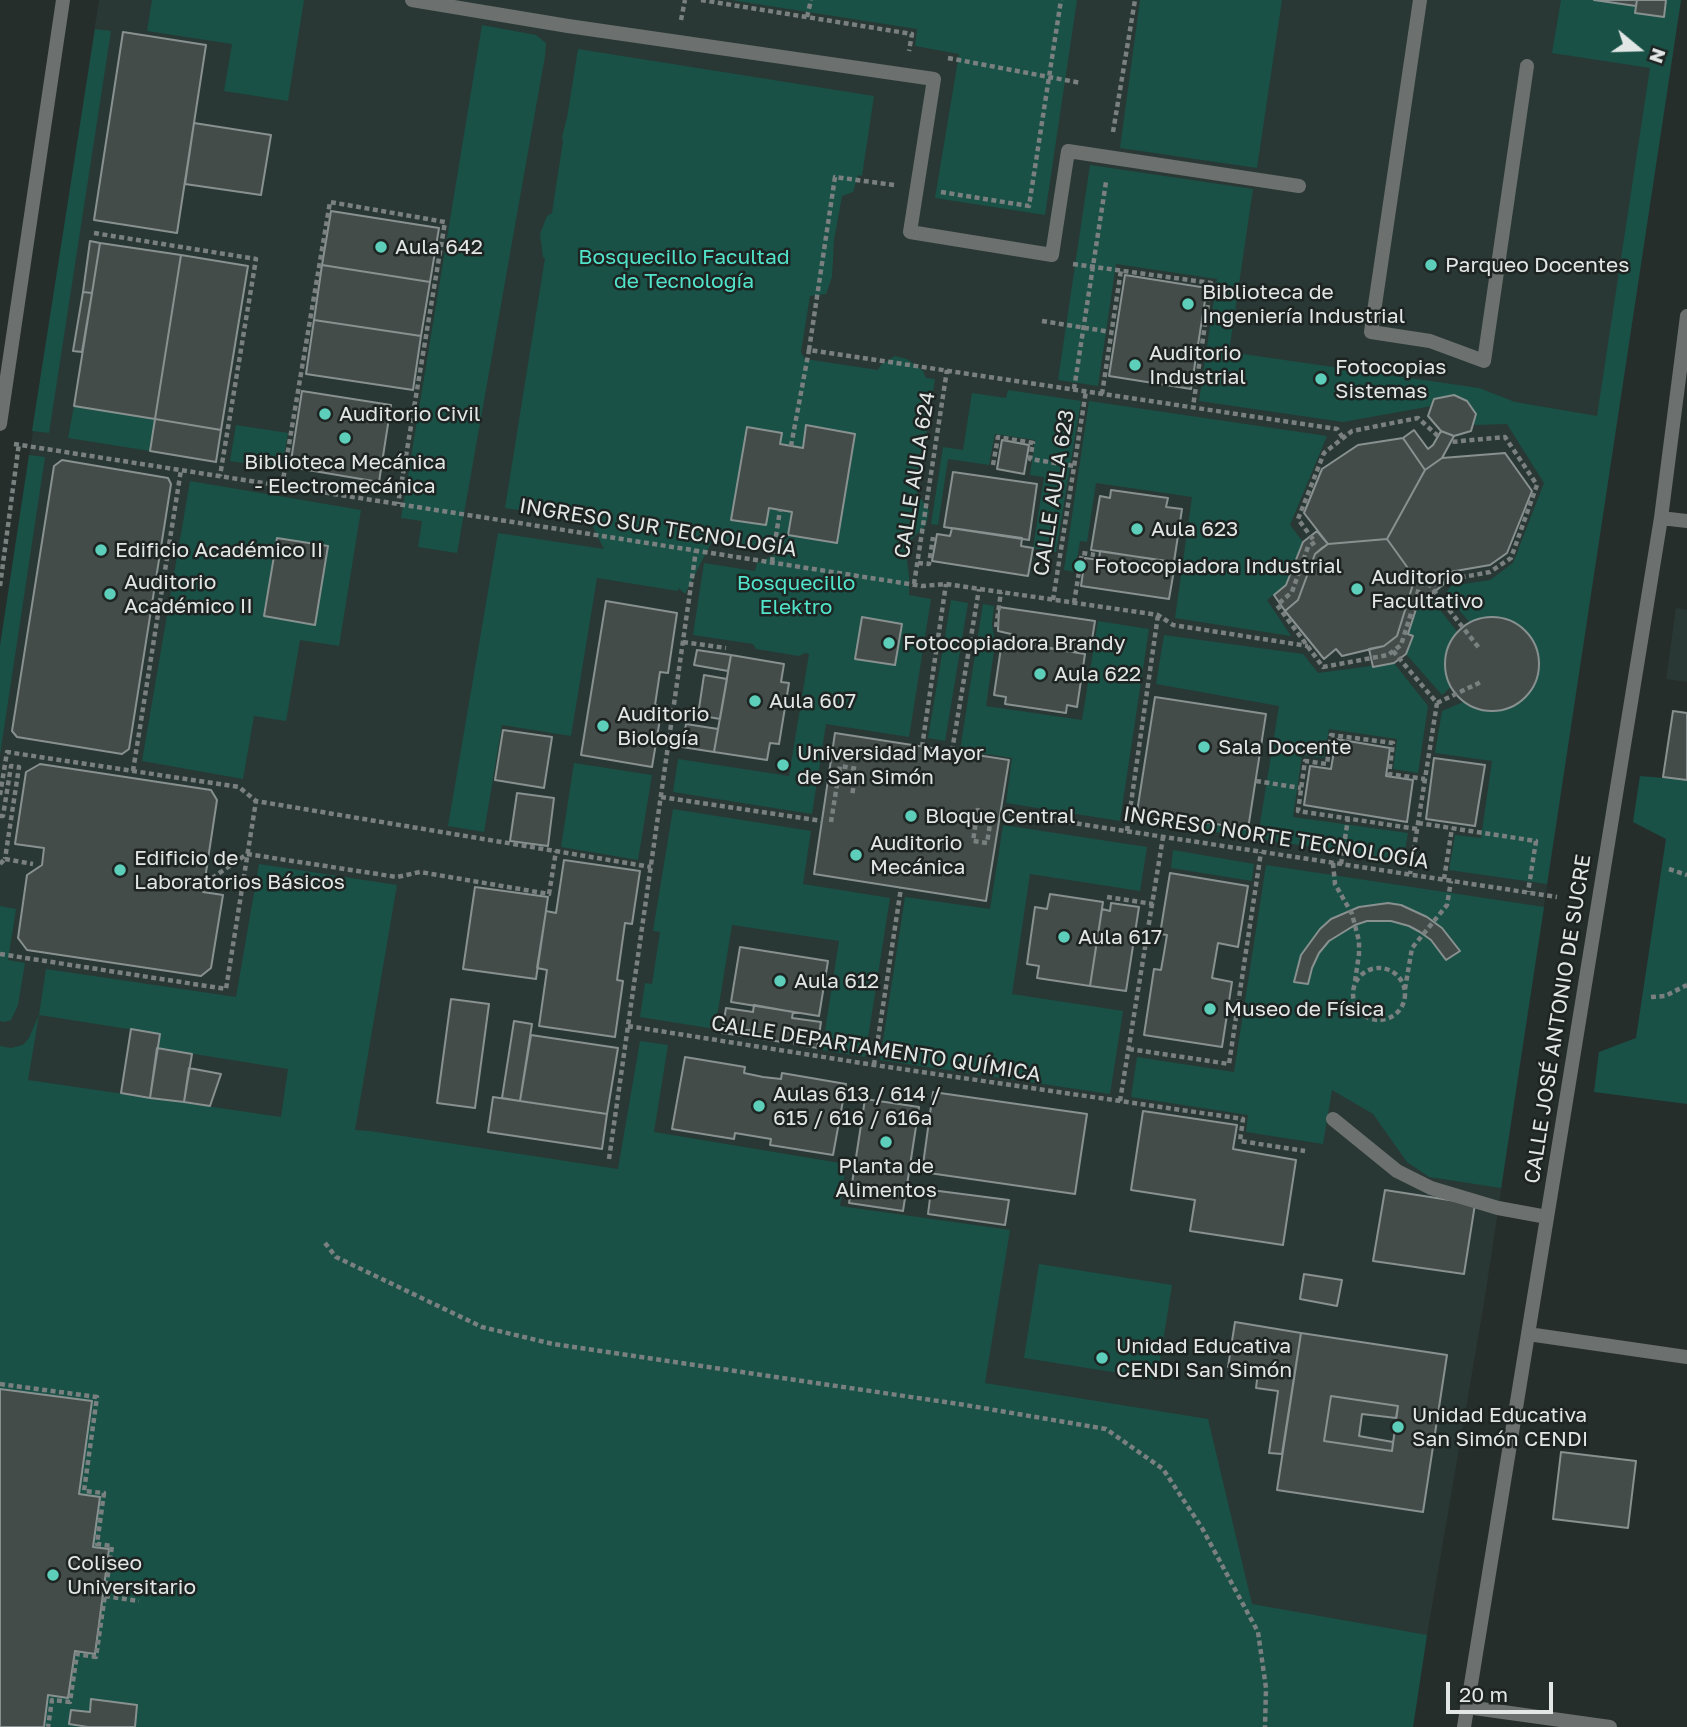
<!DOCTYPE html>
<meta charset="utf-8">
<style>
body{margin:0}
#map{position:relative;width:1687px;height:1727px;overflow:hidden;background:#262e2c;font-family:"Golos Text",sans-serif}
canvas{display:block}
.north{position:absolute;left:1603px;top:14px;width:70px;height:70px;-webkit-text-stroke:5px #1d2422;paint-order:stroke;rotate:109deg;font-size:19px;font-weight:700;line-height:28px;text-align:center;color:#e2e7e6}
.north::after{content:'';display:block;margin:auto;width:24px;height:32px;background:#e2e7e6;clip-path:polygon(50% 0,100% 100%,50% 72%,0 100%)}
.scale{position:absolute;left:1446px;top:1682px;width:107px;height:32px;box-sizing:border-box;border:4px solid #e2e7e6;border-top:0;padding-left:9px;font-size:21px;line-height:24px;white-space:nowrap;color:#e2e7e6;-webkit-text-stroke:5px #1d2422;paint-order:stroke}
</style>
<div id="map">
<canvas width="1687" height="1727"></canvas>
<div class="north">N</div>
<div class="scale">20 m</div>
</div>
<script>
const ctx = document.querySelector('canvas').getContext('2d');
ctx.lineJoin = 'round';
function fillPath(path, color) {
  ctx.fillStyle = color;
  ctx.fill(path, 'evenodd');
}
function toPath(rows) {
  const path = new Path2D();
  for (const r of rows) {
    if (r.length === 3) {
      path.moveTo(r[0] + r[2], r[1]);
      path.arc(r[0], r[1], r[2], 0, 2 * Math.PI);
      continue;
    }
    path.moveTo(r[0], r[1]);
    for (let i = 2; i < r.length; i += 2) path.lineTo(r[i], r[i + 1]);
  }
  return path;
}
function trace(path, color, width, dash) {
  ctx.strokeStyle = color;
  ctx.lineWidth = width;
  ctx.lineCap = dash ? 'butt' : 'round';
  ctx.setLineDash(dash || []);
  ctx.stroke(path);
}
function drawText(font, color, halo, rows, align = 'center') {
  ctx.font = font + ' "Golos Text",sans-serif';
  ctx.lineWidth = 5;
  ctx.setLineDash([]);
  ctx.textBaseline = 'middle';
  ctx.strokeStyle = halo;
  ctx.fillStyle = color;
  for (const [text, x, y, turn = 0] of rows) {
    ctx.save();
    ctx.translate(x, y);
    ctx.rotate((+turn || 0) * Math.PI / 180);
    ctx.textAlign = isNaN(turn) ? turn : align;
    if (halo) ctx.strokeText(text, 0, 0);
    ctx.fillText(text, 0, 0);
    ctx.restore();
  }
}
fillPath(toPath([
 [99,0,1681,0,1484,1303,1427,1635,1413,1727,0,1727,0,646],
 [1676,608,1687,610,1687,682,1666,679]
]), '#293834');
fillPath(toPath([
 [152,0,304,0,288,101,224,91,232,44,147,31],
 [731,0,1077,0,1045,215,935,198,959,54,915,46,917,29],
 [1140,0,1282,0,1257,168,1120,148],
 [1561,0,1597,0,1637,5,1636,13,1664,17,1666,0,1681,0,1547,884,1449,870,1455,835,1481,838,1492,761,1435,753,1442,711,1468,700,1482,706,1497,707,1511,702,1524,693,1532,680,1535,666,1534,652,1529,640,1520,630,1510,624,1497,620,1484,620,1472,625,1447,596,1447,591,1451,586,1490,580,1513,563,1544,483,1507,424,1473,425,1476,414,1467,401,1454,395,1432,406,1343,422,1199,401,1217,279,1116,264,1098,386,1058,380,1090,165,1253,189,1229,352,1479,388,1515,402,1597,416,1650,68,1552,53],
 [482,25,536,35,546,43,545,56,457,553,418,547,422,521,401,518],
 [95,29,111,31,49,433,32,431],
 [578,49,874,96,862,176,858,175,853,192,842,196,834,240,832,277,826,294,810,296,801,352,805,359,878,370,881,365,895,356,907,359,923,371,926,378,935,379,917,495,920,497,929,511,926,525,909,542,907,560,909,577,909,595,931,599,909,737,826,724,812,814,673,792,678,759,789,776,809,654,805,653,799,656,756,649,753,644,693,635,704,563,755,571,757,563,781,552,712,541,685,594,679,588,678,591,597,578,571,736,502,725,484,832,448,826,498,533,604,549,590,521,505,508,545,258,543,257,540,234,547,216,552,213,563,141,562,137,567,118],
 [1008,390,1081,401,1056,552,1033,548,1044,477,1030,475,1035,440,995,434,989,465,948,459,938,525,931,524,943,447,963,450,972,393,1006,398],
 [1089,401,1327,436,1290,525,1303,542,1286,585,1267,600,1291,636,1175,618,1192,497,1096,483,1087,542,1080,541,1075,572,1064,570],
 [74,406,155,419,150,451,68,438],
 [236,425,288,433,282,469,230,461],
 [29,455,45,457,0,755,0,646],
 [190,481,361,510,339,646,300,640,286,721,254,716,243,779,142,761],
 [1429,596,1459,634,1451,647,1448,662,1450,677,1454,684,1442,695,1406,654,1413,636,1408,634,1417,606],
 [951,600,968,603,945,741,928,738],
 [983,604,994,606,992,624,995,644,986,706,1082,720,1098,621,1149,629,1120,821,1006,803,1012,758,960,750],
 [1164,635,1303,654,1318,673,1394,663,1428,706,1418,773,1393,769,1397,739,1329,729,1324,758,1302,755,1293,817,1408,833,1403,861,1156,823,1157,815,1259,830,1279,706,1156,684],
 [574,763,652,775,638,860,561,847],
 [1640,776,1687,780,1687,1104,1594,1092,1599,1052,1636,1038,1666,839,1633,822],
 [673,809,811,831,803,884,890,898,865,1057,822,1050,839,941,732,925,715,1029,640,1017,645,983,652,984,660,932,653,931],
 [1003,825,1147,847,1140,891,1030,874,1012,994,1123,1011,1110,1094,880,1060,905,897,990,909],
 [1173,850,1254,864,1252,881,1171,868],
 [259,864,397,885,355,1130,370,1131,618,1169,640,1041,668,1045,654,1132,846,1164,840,1206,1010,1230,985,1383,1208,1419,1252,1604,1427,1635,1413,1727,0,1727,0,1046,11,1048,23,1045,29,1038,39,1015,46,969,236,997],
 [39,1015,160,1034,157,1048,288,1069,281,1117,28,1080],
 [1266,865,1544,907,1501,1188,1429,1177,1407,1162,1373,1114,1332,1090,1323,1144,1246,1132,1248,1115,1131,1097,1137,1057,1234,1072],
 [0,906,16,909,8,960,25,963,18,1005,11,1020,4,1022,0,1021],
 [1039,1264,1172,1285,1157,1379,1024,1358]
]), '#195147');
const building = toPath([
 [1594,0,1637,0,1636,6,1594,0],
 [1637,0,1666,0,1664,17,1635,13,1637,0],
 [123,32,206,45,177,233,94,220,123,32],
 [194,123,271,135,261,195,185,184,194,123],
 [331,211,439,228,430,282,322,265,331,211],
 [90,241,100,243,92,293,83,292,90,241],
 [100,243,181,255,155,419,74,406,100,243],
 [181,255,248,266,221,430,155,419,181,255],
 [322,265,430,282,421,336,314,320,322,265],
 [1125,275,1207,288,1191,389,1109,376,1125,275],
 [83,292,92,293,82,352,73,351,83,292],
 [314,320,421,336,413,390,306,374,314,320],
 [302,391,391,405,379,482,290,467,302,391],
 [1454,395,1467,401,1476,414,1471,431,1454,436,1441,431,1428,416,1434,399,1454,395],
 [155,419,221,430,216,462,150,451,155,419],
 [806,425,855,434,837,543,788,535,792,512,769,508,766,525,731,520,747,427,782,433,780,444,803,448,806,425],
 [1414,430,1428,449,1433,445,1441,431,1454,436,1442,458,1425,470,1403,438,1414,430],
 [1403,438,1425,470,1387,539,1328,544,1304,513,1322,469,1358,445,1403,438],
 [1002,440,1029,445,1024,474,997,469,1002,440],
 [1505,453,1532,491,1507,553,1490,565,1415,578,1387,539,1425,470,1442,458,1505,453],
 [62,460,168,478,171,484,129,749,122,754,17,737,12,731,54,466,62,460],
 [953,472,1037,484,1029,540,944,527,953,472],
 [1111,490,1168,498,1166,507,1182,509,1174,562,1091,550,1100,496,1110,498,1111,490],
 [952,528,1022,538,1021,546,1033,548,1028,576,932,561,937,534,950,536,952,528],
 [1317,531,1328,544,1315,554,1298,600,1285,611,1274,595,1286,585,1303,542,1317,531],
 [277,538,328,546,315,625,264,616,277,538],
 [1387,539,1415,578,1397,636,1384,646,1342,656,1336,649,1324,659,1285,611,1298,600,1315,554,1322,548,1328,544,1387,539],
 [1100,551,1165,561,1165,568,1174,570,1169,599,1081,586,1085,558,1099,560,1100,551],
 [1438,574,1444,584,1417,606,1408,634,1413,636,1406,654,1394,663,1373,667,1369,649,1384,646,1397,636,1415,578,1438,574],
 [606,601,677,613,668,673,660,672,655,705,662,707,652,767,581,755,606,601],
 [999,607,1095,621,1091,646,1079,644,1077,652,1010,642,1011,634,998,631,999,607],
 [1492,664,47],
 [862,617,902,624,895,665,855,659,862,617],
 [1002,641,1085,654,1077,707,1067,705,1066,713,1005,704,1006,697,994,695,1002,641],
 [697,650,731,655,728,671,694,665,697,650],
 [731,655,784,664,781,682,789,683,779,744,770,743,767,760,714,752,731,655],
 [704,675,727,679,720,719,698,715,704,675],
 [1155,697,1266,714,1248,829,1137,812,1155,697],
 [1673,711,1687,713,1687,780,1663,777,1673,711],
 [686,724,718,729,714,752,682,747,686,724],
 [503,730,552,737,544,788,495,780,503,730],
 [835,733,1009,760,986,901,814,874,835,733],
 [1336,739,1390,748,1386,776,1413,780,1407,822,1304,805,1310,766,1331,769,1336,739],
 [1434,758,1485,765,1475,826,1426,819,1434,758],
 [40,764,211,790,217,800,203,892,223,895,211,968,201,976,27,950,18,938,27,875,42,865,44,848,15,844,26,772,40,764],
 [517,793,554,798,548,846,510,841,517,793],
 [564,860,640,871,632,924,625,923,617,980,623,981,615,1037,539,1026,547,970,537,968,546,911,556,913,564,860],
 [1170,873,1248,886,1238,947,1218,943,1212,978,1232,982,1222,1047,1144,1035,1154,969,1161,970,1164,953,1167,935,1160,934,1170,873],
 [475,887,548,897,536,979,463,969,475,887],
 [1050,894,1103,902,1090,986,1037,978,1039,966,1027,964,1035,907,1047,909,1050,894],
 [1111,903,1139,907,1126,991,1090,986,1102,909,1110,911,1111,903],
 [1388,903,1401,905,1427,917,1442,928,1460,951,1446,960,1431,940,1420,932,1409,926,1391,921,1367,921,1355,925,1329,941,1319,953,1312,968,1308,984,1294,982,1301,955,1320,929,1331,919,1359,907,1388,903],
 [740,947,828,961,819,1016,731,1002,740,947],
 [451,999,489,1004,475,1108,437,1103,451,999],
 [754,1005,793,1012,792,1018,821,1022,817,1048,794,1044,795,1037,793,1037,790,1036,788,1043,749,1037,750,1030,744,1030,743,1036,722,1033,726,1008,753,1012,754,1005],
 [514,1021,532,1024,520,1101,502,1098,514,1021],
 [131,1029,160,1034,150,1098,121,1093,131,1029],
 [531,1035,618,1048,607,1114,520,1101,531,1035],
 [157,1048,192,1054,184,1102,150,1098,157,1048],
 [685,1057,745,1067,744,1073,763,1077,781,1079,782,1073,846,1084,833,1155,770,1145,771,1139,735,1133,734,1139,672,1129,685,1057],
 [189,1068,221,1074,210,1106,184,1102,189,1068],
 [933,1092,1087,1114,1075,1194,922,1172,933,1092],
 [493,1097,607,1114,602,1149,488,1132,493,1097],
 [865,1099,919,1107,903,1211,849,1203,865,1099],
 [1143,1111,1237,1125,1233,1149,1296,1160,1283,1245,1190,1231,1195,1200,1131,1190,1143,1111],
 [931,1190,1009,1200,1005,1225,928,1214,931,1190],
 [1385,1190,1475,1204,1464,1274,1373,1261,1385,1190],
 [1304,1274,1342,1280,1337,1306,1300,1299,1304,1274],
 [1235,1322,1301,1333,1282,1454,1269,1453,1278,1391,1256,1388,1258,1372,1228,1367,1235,1322],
 [1301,1333,1447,1355,1423,1512,1277,1490,1301,1333],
 [1331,1396,1398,1406,1396,1418,1362,1414,1359,1436,1393,1442,1392,1451,1324,1441,1331,1396],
 [0,1389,92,1401,79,1494,100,1497,93,1547,109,1549,95,1654,75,1651,68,1698,48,1695,44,1727,0,1727,0,1389],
 [1331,1396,1398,1406,1392,1451,1324,1441,1331,1396],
 [1561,1452,1636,1461,1628,1528,1553,1519,1561,1452],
 [91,1699,137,1705,135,1727,88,1727,69,1724,71,1710,90,1712,91,1699]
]);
fillPath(building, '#444c4a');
trace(building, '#88918f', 2);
trace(toPath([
 [701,0,912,34,909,51],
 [807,17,811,0],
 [681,20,685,0],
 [948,58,1081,83],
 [1113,132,1135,0],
 [894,185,835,177,809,350,1337,429,1343,438],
 [941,192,1029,206,1061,0],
 [94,233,256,259,220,476],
 [1073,264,1211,283,1193,407],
 [1042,321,1111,332],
 [1074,389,1106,182],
 [1102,394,1121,270],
 [1438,436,1418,418,1352,431,1324,453,1298,519,1315,542,1308,547,1292,592,1277,605,1323,667,1388,655,1401,645,1420,585,1490,572,1511,558,1537,485,1505,437,1451,442],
 [14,444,922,586,946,584,1158,615,1173,625,1308,646],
 [791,446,809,350],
 [993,465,998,437,1033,443,1030,459,1074,466],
 [282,486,330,202,445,222,398,504],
 [772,562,780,510],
 [918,563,929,564,933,537],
 [1428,583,1479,648],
 [914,584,947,370],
 [0,586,19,443],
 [1053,600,1086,391],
 [1074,603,1082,553,1095,555],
 [996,627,1001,592],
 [683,642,726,648],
 [1393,651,1437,703,1410,874],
 [1437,703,1483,681],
 [922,747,946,584],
 [952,751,979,589],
 [133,771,181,470],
 [1256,781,1301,788],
 [0,795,7,752,239,787,256,801,651,867],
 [661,797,822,821],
 [978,808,973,841,987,843,990,824],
 [1001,812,1557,897],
 [0,816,3,816,11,766,19,767,5,859],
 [831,822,840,766,857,769,852,795],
 [1418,823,1536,841,1528,892],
 [1417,829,1298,811,1305,761,1327,764,1331,735,1393,743,1389,774,1425,779],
 [1127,831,1158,615],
 [5,859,33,864],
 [1333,863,1335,884,1352,914,1359,941,1359,954,1355,981],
 [0,864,5,859],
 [1341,864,1348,819],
 [1669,869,1687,875],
 [1444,879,1452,828],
 [205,883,247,854,397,877,420,872,549,894,556,851],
 [1107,897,1153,904],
 [0,954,226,989,256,801],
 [1379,994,26],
 [1405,989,1412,948,1447,905,1451,881],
 [1651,997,1665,996,1687,985],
 [628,1026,874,1065,1243,1119,1240,1141,1305,1151],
 [1129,1049,1229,1064,1261,852],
 [874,1065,901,888],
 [1120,1101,1163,837],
 [609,1159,696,550],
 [325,1243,336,1257,482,1327,553,1344,965,1405,1106,1429,1163,1469,1202,1528,1258,1632,1266,1688,1265,1727],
 [0,1384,97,1397,84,1491,104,1493,97,1544,112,1546,96,1657,77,1654,70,1702,52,1700,48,1727],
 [105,1596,139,1601]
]), '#7a807f', 4.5, [5, 3.5]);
trace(toPath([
 [412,0,568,26,934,79,910,232,1052,255,1068,151,1299,186],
 [1420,0,1371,332,1430,341,1484,361,1527,66],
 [1333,1119,1397,1171,1431,1188,1498,1208,1547,1217]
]), '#6c706f', 14);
trace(toPath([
 [0,424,63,0],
 [1661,518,1687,521],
 [1528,1334,1687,1357],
 [1467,1707,1610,1727],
 [1464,1727,1661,518,1687,316]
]), '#6c706f', 14);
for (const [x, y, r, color] of [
 [381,247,7,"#5dceb9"],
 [1431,265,7,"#5dceb9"],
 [1188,304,7,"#5dceb9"],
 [1135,365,7,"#5dceb9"],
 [1321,379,7,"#5dceb9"],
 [325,414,7,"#5dceb9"],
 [345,438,7,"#5dceb9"],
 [1137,529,7,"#5dceb9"],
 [101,550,7,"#5dceb9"],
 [1080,566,7,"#5dceb9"],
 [1357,589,7,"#5dceb9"],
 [110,594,7,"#5dceb9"],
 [889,643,7,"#5dceb9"],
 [1040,674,7,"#5dceb9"],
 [755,701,7,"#5dceb9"],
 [603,726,7,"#5dceb9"],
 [1204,747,7,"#5dceb9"],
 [783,765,7,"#5dceb9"],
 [911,816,7,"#5dceb9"],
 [856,855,7,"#5dceb9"],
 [120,870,7,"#5dceb9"],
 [1064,937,7,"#5dceb9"],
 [780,981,7,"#5dceb9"],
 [1210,1009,7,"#5dceb9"],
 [759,1106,7,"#5dceb9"],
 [886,1142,7,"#5dceb9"],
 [1102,1358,7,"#5dceb9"],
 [1398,1427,7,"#5dceb9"],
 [53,1575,7,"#5dceb9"]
]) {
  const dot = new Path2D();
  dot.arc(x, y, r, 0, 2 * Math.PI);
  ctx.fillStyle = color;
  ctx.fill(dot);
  trace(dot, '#1d2422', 2.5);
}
drawText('21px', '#e2e7e6', '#1d2422', [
 ["Aula 642",395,247],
 ["Parqueo Docentes",1445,265],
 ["Biblioteca de",1202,292],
 ["Ingeniería Industrial",1202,316],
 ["Auditorio",1149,353],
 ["Industrial",1149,377],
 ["Fotocopias",1335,367],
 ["Sistemas",1335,391],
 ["Auditorio Civil",339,414],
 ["Biblioteca Mecánica",345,462,"center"],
 ["- Electromecánica",345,486,"center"],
 ["Aula 623",1151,529],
 ["Edificio Académico II",115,550],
 ["Fotocopiadora Industrial",1094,566],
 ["Auditorio",1371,577],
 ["Facultativo",1371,601],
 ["Auditorio",124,582],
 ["Académico II",124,606],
 ["Fotocopiadora Brandy",903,643],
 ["Aula 622",1054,674],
 ["Aula 607",769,701],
 ["Auditorio",617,714],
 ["Biología",617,738],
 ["Sala Docente",1218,747],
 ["Universidad Mayor",797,753],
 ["de San Simón",797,777],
 ["Bloque Central",925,816],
 ["Auditorio",870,843],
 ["Mecánica",870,867],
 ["Edificio de",134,858],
 ["Laboratorios Básicos",134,882],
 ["Aula 617",1078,937],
 ["Aula 612",794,981],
 ["Museo de Física",1224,1009],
 ["Aulas 613 / 614 /",773,1094],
 ["615 / 616 / 616a",773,1118],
 ["Planta de",886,1166,"center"],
 ["Alimentos",886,1190,"center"],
 ["Unidad Educativa",1116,1346],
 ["CENDI San Simón",1116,1370],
 ["Unidad Educativa",1412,1415],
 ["San Simón CENDI",1412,1439],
 ["Coliseo",67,1563],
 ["Universitario",67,1587]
], 'left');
drawText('21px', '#51e4cb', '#1d2422', [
 ["Bosquecillo Facultad",684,257],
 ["de Tecnología",684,281],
 ["Bosquecillo",796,583],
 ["Elektro",796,607]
]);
drawText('21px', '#e2e7e6', '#1d2422', [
 ["CALLE AULA 624",915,475,-81],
 ["CALLE AULA 623",1054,493,-81],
 ["INGRESO SUR TECNOLOGÍA",658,528,9],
 ["INGRESO NORTE TECNOLOGÍA",1276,838,9],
 ["CALLE JOSÉ ANTONIO DE SUCRE",1558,1019,-81],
 ["CALLE DEPARTAMENTO QUÍMICA",876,1049,9]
]);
</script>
